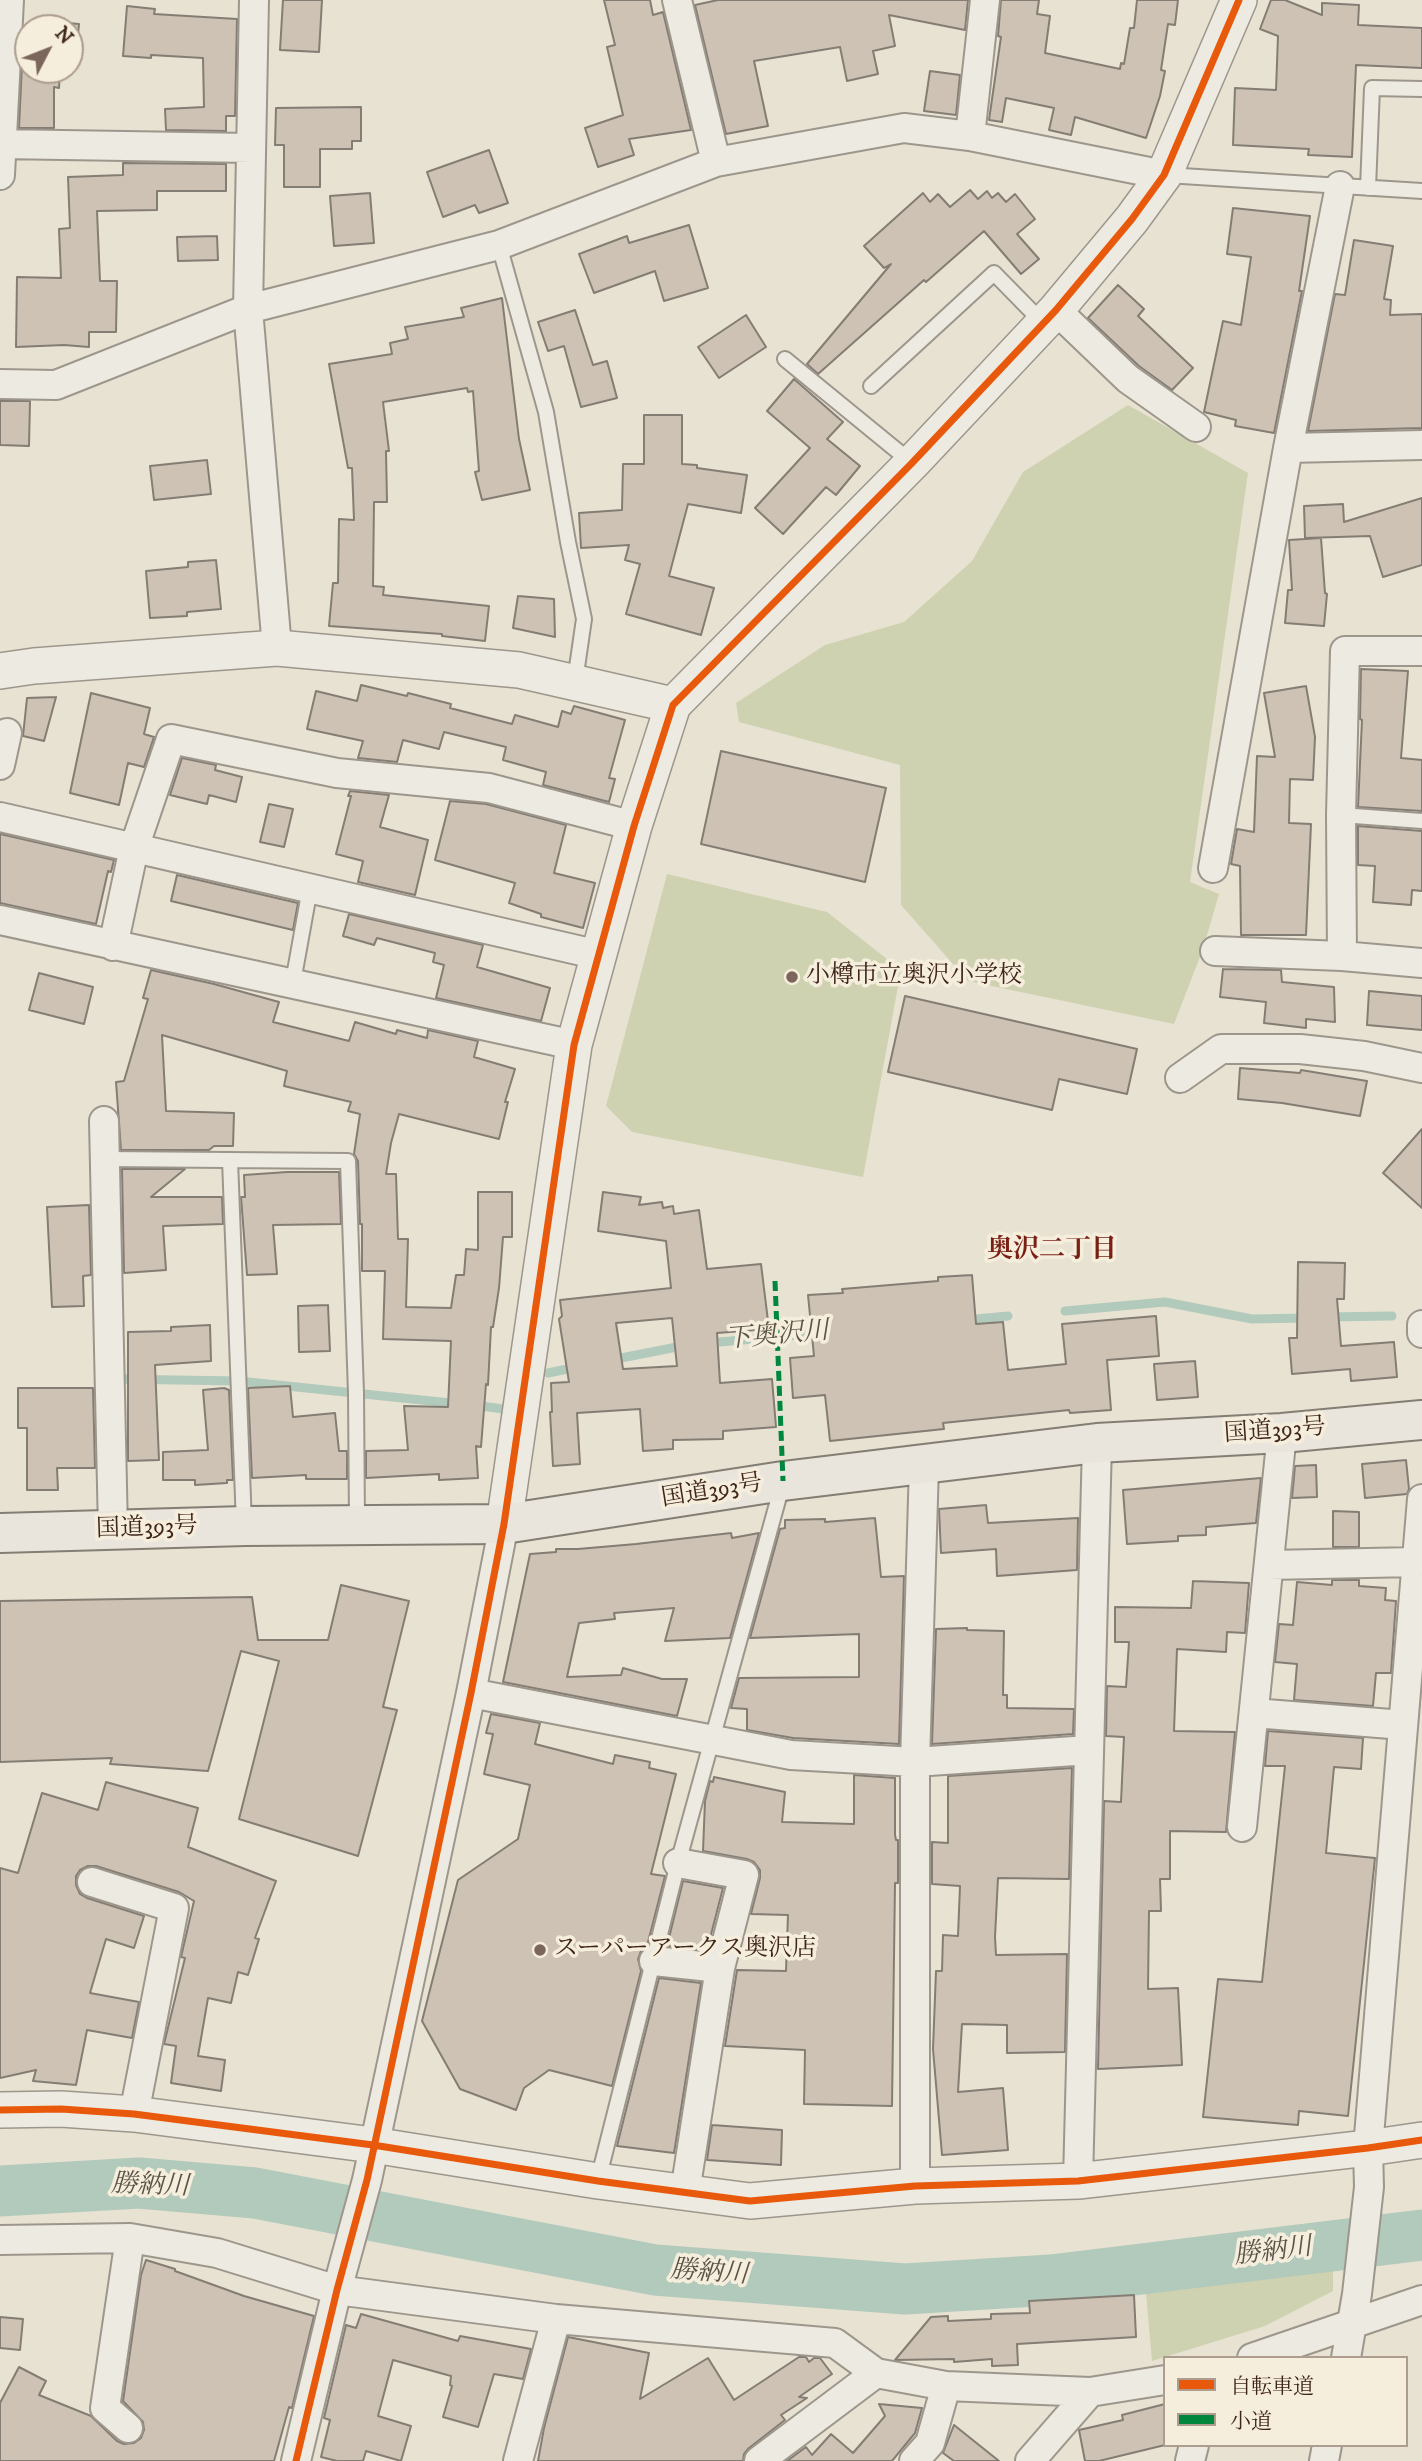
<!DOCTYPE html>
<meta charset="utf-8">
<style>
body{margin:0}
#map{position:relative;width:1422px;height:2461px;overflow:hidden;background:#e8e2d2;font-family:"IM FELL DW Pica","Noto Serif JP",serif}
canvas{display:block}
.legend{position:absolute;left:1163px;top:2356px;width:245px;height:91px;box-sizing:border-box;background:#f6eedc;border:2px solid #ad9d8e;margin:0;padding:9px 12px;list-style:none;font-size:21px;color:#3f241a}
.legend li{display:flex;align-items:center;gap:14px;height:35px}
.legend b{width:35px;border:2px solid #ad9d8e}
.north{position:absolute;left:14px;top:14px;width:70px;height:70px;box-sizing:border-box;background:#f6eedc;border:2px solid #ad9d8e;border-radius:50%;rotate:48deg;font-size:19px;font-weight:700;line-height:28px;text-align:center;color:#3f241a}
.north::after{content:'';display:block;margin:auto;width:24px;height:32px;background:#7a665a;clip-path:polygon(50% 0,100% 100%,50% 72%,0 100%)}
</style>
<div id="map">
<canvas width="1422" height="2461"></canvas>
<ul class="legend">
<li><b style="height:9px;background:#e8590c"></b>自転車道</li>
<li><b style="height:9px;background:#00873e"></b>小道</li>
</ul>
<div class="north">N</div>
</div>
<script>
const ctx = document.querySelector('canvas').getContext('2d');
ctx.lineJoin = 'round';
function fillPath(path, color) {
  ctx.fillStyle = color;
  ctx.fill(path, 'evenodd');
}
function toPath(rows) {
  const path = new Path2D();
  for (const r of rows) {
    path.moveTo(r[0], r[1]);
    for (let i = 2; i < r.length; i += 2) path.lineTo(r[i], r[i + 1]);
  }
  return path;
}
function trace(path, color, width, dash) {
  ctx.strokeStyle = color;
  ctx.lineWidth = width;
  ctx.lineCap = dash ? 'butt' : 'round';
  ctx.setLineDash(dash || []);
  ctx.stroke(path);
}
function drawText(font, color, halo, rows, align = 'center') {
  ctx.font = font + ' "IM FELL DW Pica","Noto Serif JP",serif';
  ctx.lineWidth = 7;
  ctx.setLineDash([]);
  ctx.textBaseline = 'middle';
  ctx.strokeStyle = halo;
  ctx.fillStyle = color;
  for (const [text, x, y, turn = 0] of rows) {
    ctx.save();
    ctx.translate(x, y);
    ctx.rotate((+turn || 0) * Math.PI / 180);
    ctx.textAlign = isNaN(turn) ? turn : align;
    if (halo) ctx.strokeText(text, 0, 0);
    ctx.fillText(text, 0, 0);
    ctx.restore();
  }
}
fillPath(toPath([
 [1128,405,1248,473,1190,882,1219,894,1203,949,1174,1024,968,981,901,905,900,765,739,722,736,703,825,645,904,622,972,561,1023,472],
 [667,874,827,912,901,970,863,1177,632,1132,606,1106],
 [1333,2269,1333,2291,1265,2326,1152,2361,1146,2293]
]), '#cfd2b1');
trace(toPath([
 [1065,1311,1165,1302,1252,1319,1306,1318],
 [1327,1317,1392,1316],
 [966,1320,1008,1316],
 [708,1343,823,1333],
 [611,1360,687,1345],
 [548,1373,577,1367],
 [114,1379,239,1381,460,1404],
 [473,1405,503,1409]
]), '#b2cabb', 9);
trace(toPath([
 [0,2191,139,2183,255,2193,655,2270,905,2289,1051,2280,1422,2235]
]), '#b2cabb', 51);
const building = toPath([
 [283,0,322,0,319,52,280,50,283,0],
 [604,0,650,0,653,15,663,12,691,130,629,139,634,155,598,167,585,128,623,115,607,47,615,45,604,0],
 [718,0,968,0,965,30,889,15,895,46,873,51,878,74,847,81,840,47,754,61,768,126,726,134,695,5,718,0],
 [1001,0,1039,0,1037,14,1050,16,1045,53,1120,69,1121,63,1124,64,1130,28,1134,28,1137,0,1178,0,1175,25,1168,24,1161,70,1165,71,1160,96,1146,138,1075,117,1071,135,1049,130,1054,108,1006,98,1002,122,989,120,1001,37,998,36,1001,0],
 [1271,0,1285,0,1322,15,1322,3,1359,5,1358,25,1422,28,1422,68,1356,65,1352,157,1308,155,1309,149,1233,145,1235,88,1276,90,1278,36,1260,29,1271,0],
 [127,6,155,9,154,14,237,19,235,116,226,116,226,131,166,130,165,109,204,107,203,58,151,55,151,58,123,56,127,6],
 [44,21,79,24,76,57,70,57,70,28,43,28,44,21],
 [22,64,28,64,28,70,60,70,59,88,54,87,54,128,19,128,22,64],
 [930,71,960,75,956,115,924,111,930,71],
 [361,107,361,141,352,141,352,149,320,149,320,187,284,187,284,145,275,145,276,108,361,107],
 [489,150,508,203,479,213,475,205,443,217,427,172,489,150],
 [123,163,226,164,226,191,157,191,157,210,97,211,100,281,117,281,116,332,89,332,89,347,64,345,16,347,17,277,61,278,59,229,70,228,68,177,123,175,123,163],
 [970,190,978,199,987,191,992,198,998,193,1006,202,1015,194,1035,219,1017,234,1039,259,1021,274,984,231,926,282,924,280,818,374,807,364,891,264,884,268,864,246,923,193,930,202,938,194,950,207,970,190],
 [370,193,374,243,334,246,330,196,370,193],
 [1233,208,1310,216,1299,291,1302,291,1274,433,1235,426,1236,420,1204,412,1223,321,1241,325,1251,257,1227,254,1233,208],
 [689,225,708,288,664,301,655,271,594,293,579,254,627,236,629,243,689,225],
 [217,236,218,260,178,261,177,237,217,236],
 [1354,240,1393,246,1384,299,1391,300,1390,315,1422,314,1422,428,1308,431,1335,294,1345,295,1354,240],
 [1118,285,1144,309,1138,316,1193,368,1172,390,1139,366,1088,318,1118,285],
 [502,298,519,439,530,490,482,500,475,472,479,471,473,391,468,392,467,388,383,402,389,451,386,451,387,502,374,502,373,586,384,587,383,595,489,606,485,641,442,636,442,634,329,626,333,583,338,583,339,519,354,520,352,468,348,468,329,364,392,354,390,343,408,339,405,327,464,317,461,308,502,298],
 [575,310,593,365,607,361,617,398,581,407,564,346,548,351,538,322,575,310],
 [746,315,766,347,719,378,698,347,746,315],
 [794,379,843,422,827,439,860,466,836,495,826,487,783,534,755,508,810,448,767,411,794,379],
 [0,401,30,401,29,446,0,445,0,401],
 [644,415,682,415,682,464,697,465,697,468,747,475,741,513,688,504,669,576,714,588,701,635,626,614,640,564,625,560,629,545,581,548,579,513,622,510,623,464,644,464,644,415],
 [207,460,211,494,154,500,150,466,207,460],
 [1422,498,1422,565,1383,577,1370,536,1305,538,1304,506,1343,504,1344,522,1422,498],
 [1321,538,1325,593,1327,594,1324,626,1285,623,1288,590,1292,590,1289,540,1321,538],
 [216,560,221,609,187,612,187,616,150,618,146,571,188,567,188,562,216,560],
 [518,596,554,599,555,637,513,628,518,596],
 [1361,669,1408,671,1401,758,1422,760,1422,811,1358,807,1362,720,1360,719,1361,669],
 [361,685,407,696,408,693,451,704,450,708,512,724,515,715,558,727,562,711,571,714,574,706,625,720,609,778,615,779,609,802,543,785,546,772,503,760,506,747,444,732,439,749,403,740,397,762,358,758,363,741,307,729,316,691,357,701,361,685],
 [1306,686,1315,737,1313,780,1290,779,1289,823,1311,824,1306,935,1241,935,1240,866,1231,864,1237,829,1254,832,1257,756,1275,757,1264,693,1306,686],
 [91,693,150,708,144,734,154,737,144,767,128,763,119,805,70,793,91,693],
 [56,697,44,741,23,736,27,698,56,697],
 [721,751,886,788,865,882,701,844,721,751],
 [182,758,216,765,215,770,242,777,236,802,209,795,207,804,170,795,182,758],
 [350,791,389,795,380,827,428,840,415,895,358,882,363,861,336,854,351,796,348,796,350,791],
 [450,801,486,804,566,825,554,873,595,883,583,928,541,917,541,914,509,903,515,883,435,860,450,801],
 [269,804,293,809,284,847,260,842,269,804],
 [1358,826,1422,831,1422,891,1412,890,1411,905,1373,902,1375,866,1358,865,1358,826],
 [0,834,114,860,111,872,108,871,96,924,0,903,0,834],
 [177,875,298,903,293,930,171,901,177,875],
 [349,914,483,945,477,967,550,988,541,1021,436,998,444,965,433,962,435,953,377,938,374,945,343,936,349,914],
 [1223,969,1281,970,1282,982,1334,987,1335,1022,1306,1019,1306,1028,1264,1023,1266,1002,1220,997,1223,969],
 [151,970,214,984,279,1002,273,1022,349,1041,355,1022,396,1034,397,1030,427,1038,428,1030,478,1041,474,1057,515,1069,505,1102,508,1102,499,1139,399,1114,391,1143,386,1174,396,1174,398,1239,408,1239,406,1307,451,1308,456,1275,464,1275,466,1249,478,1250,478,1192,512,1192,512,1237,503,1237,499,1288,493,1327,491,1327,488,1385,486,1384,481,1447,476,1446,478,1478,439,1480,439,1474,366,1478,366,1451,408,1450,404,1406,448,1407,451,1341,383,1339,385,1271,362,1271,362,1224,360,1224,358,1161,354,1154,360,1114,348,1111,351,1102,284,1086,287,1071,162,1035,166,1111,234,1113,233,1146,214,1146,209,1150,121,1150,116,1082,124,1081,148,999,143,998,151,970],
 [39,973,93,987,84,1024,29,1010,39,973],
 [1369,991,1422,996,1422,1030,1367,1025,1369,991],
 [905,996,1137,1049,1127,1094,1059,1079,1052,1110,888,1072,905,996],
 [1240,1068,1300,1073,1301,1070,1367,1081,1360,1116,1282,1103,1238,1099,1240,1068],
 [1422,1129,1422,1208,1383,1173,1422,1129],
 [122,1169,185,1169,151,1197,222,1197,223,1224,163,1226,166,1270,124,1273,122,1169],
 [287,1172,339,1172,341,1224,273,1225,277,1274,247,1275,241,1197,245,1197,244,1175,287,1172],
 [603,1192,641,1197,639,1205,662,1202,663,1208,673,1206,674,1214,699,1210,707,1269,761,1264,769,1329,717,1333,720,1383,772,1379,776,1427,723,1431,723,1439,673,1440,673,1449,643,1451,640,1409,577,1413,580,1464,553,1466,550,1412,552,1412,551,1383,569,1382,559,1319,562,1316,560,1300,671,1288,666,1241,598,1231,603,1192],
 [672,1318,677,1366,623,1369,616,1323,672,1318],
 [89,1205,91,1275,83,1276,84,1306,52,1307,47,1207,89,1205],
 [1298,1262,1345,1263,1344,1299,1337,1299,1341,1346,1394,1342,1397,1377,1351,1381,1350,1369,1292,1374,1289,1338,1297,1338,1298,1262],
 [972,1275,976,1324,1003,1322,1008,1370,1066,1364,1062,1324,1108,1320,1156,1316,1159,1356,1107,1360,1111,1410,1070,1413,1069,1410,943,1423,944,1429,830,1441,825,1395,793,1398,790,1358,814,1356,808,1295,843,1293,842,1289,938,1281,938,1277,972,1275],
 [328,1305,330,1351,299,1352,298,1306,328,1305],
 [210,1325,211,1361,155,1365,159,1460,128,1461,128,1332,171,1331,171,1327,210,1325],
 [1195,1361,1198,1397,1157,1400,1154,1364,1195,1361],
 [290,1386,293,1417,335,1413,339,1451,347,1451,347,1479,306,1479,306,1475,252,1478,248,1388,290,1386],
 [18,1388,93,1388,95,1468,57,1468,58,1490,27,1490,27,1428,18,1428,18,1388],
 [224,1388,229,1390,233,1480,227,1480,227,1483,195,1485,195,1480,163,1480,163,1452,208,1450,203,1390,224,1388],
 [1406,1460,1409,1489,1407,1494,1365,1498,1362,1464,1406,1460],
 [1316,1465,1317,1497,1292,1498,1295,1466,1316,1465],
 [1261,1478,1256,1523,1206,1527,1206,1535,1178,1536,1178,1541,1127,1544,1123,1490,1261,1478],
 [986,1505,988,1523,1078,1518,1077,1570,997,1576,996,1549,941,1553,939,1509,986,1505],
 [1333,1511,1359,1512,1359,1547,1333,1547,1333,1511],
 [875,1518,881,1577,904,1576,899,1744,793,1738,747,1730,747,1709,731,1708,739,1678,859,1677,859,1634,750,1638,780,1529,785,1528,785,1520,825,1519,825,1522,875,1518],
 [731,1533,732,1538,759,1533,730,1638,665,1641,674,1608,614,1613,615,1619,579,1623,567,1677,621,1675,623,1668,662,1679,687,1679,677,1716,503,1682,530,1554,556,1552,556,1549,578,1549,636,1544,731,1533],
 [1332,1580,1359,1580,1359,1586,1386,1588,1385,1600,1396,1601,1391,1673,1376,1673,1373,1706,1294,1700,1297,1664,1275,1662,1279,1624,1293,1625,1297,1582,1332,1585,1332,1580],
 [1193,1581,1249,1583,1245,1633,1227,1632,1226,1652,1177,1649,1174,1731,1235,1732,1226,1832,1170,1831,1170,1879,1160,1879,1161,1911,1149,1911,1148,1989,1178,1988,1182,2065,1098,2069,1104,1801,1121,1802,1124,1737,1106,1736,1107,1686,1126,1687,1129,1642,1115,1642,1115,1607,1191,1608,1193,1581],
 [341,1585,409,1601,383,1707,397,1710,358,1856,239,1819,279,1661,241,1651,208,1771,110,1764,112,1758,0,1762,0,1601,252,1597,258,1640,328,1640,341,1585],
 [967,1628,967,1630,1004,1631,1003,1695,1007,1695,1007,1708,1074,1709,1073,1734,932,1744,936,1629,967,1628],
 [491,1714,540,1723,535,1744,613,1764,615,1755,650,1762,649,1768,676,1774,651,1874,665,1876,647,1946,641,1951,638,1959,641,1971,612,2086,549,2070,524,2088,516,2110,460,2089,422,2021,458,1880,518,1839,530,1785,484,1774,493,1734,486,1733,491,1714],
 [1268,1731,1363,1738,1361,1769,1334,1767,1326,1853,1375,1858,1348,2116,1299,2111,1298,2125,1203,2117,1218,1979,1262,1982,1285,1766,1265,1766,1268,1731],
 [1072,1768,1069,1879,998,1878,995,1937,996,1955,1067,1954,1065,2052,1007,2053,1007,2025,962,2024,958,2092,1003,2088,1008,2150,942,2155,933,2049,936,1971,942,1971,943,1935,958,1936,960,1886,932,1884,932,1842,948,1843,948,1776,1072,1768],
 [854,1775,895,1778,895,1835,896,1840,898,1840,898,1883,895,1883,892,2106,804,2104,805,2050,725,2046,737,1970,786,1971,788,1915,751,1914,760,1878,760,1870,754,1862,747,1859,703,1851,705,1801,710,1781,713,1782,714,1777,785,1792,782,1822,854,1824,854,1775],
 [106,1782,198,1808,188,1847,276,1881,255,1938,259,1939,248,1975,238,1972,231,2003,208,1998,198,2056,225,2060,221,2091,171,2083,176,2046,164,2044,185,1958,181,1957,194,1901,179,1892,96,1866,88,1866,80,1870,76,1876,76,1885,80,1894,87,1898,144,1916,134,1948,106,1939,90,1993,139,2002,132,2038,87,2030,76,2085,33,2081,36,2070,0,2078,0,1868,18,1873,42,1793,98,1810,106,1782],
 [683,1881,723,1888,707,1950,667,1946,683,1881],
 [659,1978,701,1983,674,2153,617,2146,659,1978],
 [712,2125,782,2130,781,2165,707,2160,712,2125],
 [146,2260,175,2269,175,2271,244,2296,314,2316,292,2408,289,2407,274,2461,0,2461,0,2403,19,2367,46,2381,39,2395,91,2416,117,2441,124,2444,134,2443,141,2438,144,2430,143,2422,123,2401,141,2275,146,2260],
 [1134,2295,1136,2337,1017,2344,1018,2365,992,2366,992,2359,954,2362,954,2359,895,2360,931,2317,948,2316,948,2321,991,2319,991,2314,1030,2313,1029,2301,1134,2295],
 [361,2314,458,2341,460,2336,531,2349,523,2379,494,2374,478,2427,443,2417,452,2386,450,2385,451,2376,393,2360,378,2416,411,2426,401,2461,366,2451,363,2461,337,2461,321,2457,330,2420,324,2418,346,2325,356,2328,361,2314],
 [0,2317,23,2319,20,2350,0,2348,0,2317],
 [568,2337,649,2353,640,2399,708,2358,734,2400,799,2357,806,2357,809,2362,814,2358,820,2358,832,2374,799,2397,807,2398,781,2415,785,2420,749,2448,744,2454,743,2461,538,2461,544,2428,568,2337],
 [879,2404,922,2408,915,2433,892,2461,787,2461,806,2447,812,2455,831,2434,853,2453,885,2416,879,2404],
 [1165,2404,1165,2445,1099,2461,1085,2461,1079,2430,1123,2420,1122,2415,1165,2404],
 [954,2425,999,2461,954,2461,943,2453,954,2425]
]);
fillPath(building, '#cec2b4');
trace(building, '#847d73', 2);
const service = toPath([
 [1166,175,1422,191],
 [1368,188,1372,88,1422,89],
 [499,245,546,412,568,542,584,619,575,681],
 [785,359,911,462],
 [871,386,994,273,1043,323],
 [1341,815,1422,821],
 [293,982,310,888],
 [105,1159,348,1161,356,1393,357,1523],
 [230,1160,244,1524],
 [598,2180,678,1863,783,1482]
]);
const minor = toPath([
 [254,0,248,309,277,648],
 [677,0,716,162],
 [970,136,985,0],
 [0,144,251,148],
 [0,175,9,0],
 [1056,310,1128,379,1196,427],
 [0,384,56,385,248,309,499,245,716,162,904,128,970,136,1164,175],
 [1288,448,1422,445],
 [0,765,7,733],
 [0,817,599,955],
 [1213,868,1288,448,1340,186],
 [0,920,574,1045],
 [113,946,134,848,171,739,337,773,489,788,634,826],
 [1215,951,1342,956,1422,963],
 [1342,956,1341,815,1345,651,1422,651],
 [1180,1078,1221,1049,1300,1049,1364,1056,1422,1068],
 [104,1121,113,1531],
 [1422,1325,1422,1333],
 [1269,1565,1416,1562],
 [471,1693,791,1755,915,1762,1089,1750],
 [1254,1713,1403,1725],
 [1242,1827,1282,1433],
 [678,1863,744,1875,720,1968],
 [92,1882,174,1908,134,2114],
 [654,1961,720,1968,685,2192],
 [1078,2181,1097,1443],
 [915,2186,915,1762,924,1466],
 [0,2240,130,2238,217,2253,337,2290,556,2319,835,2343,876,2373,946,2386,1090,2392,1165,2380],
 [1252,2358,1422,2300],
 [1346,2358,1357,2294,1369,2187,1368,2148,1422,1499],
 [128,2428,105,2408,130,2238],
 [296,2461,337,2290,367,2180,471,1693,504,1524],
 [518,2461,556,2319],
 [759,2461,876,2373],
 [914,2461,930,2443,946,2386],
 [1030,2461,1090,2392],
 [1190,2461,1194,2445],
 [1324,2461,1327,2445]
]);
const tertiary = toPath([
 [0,671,34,666,277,648,519,670,673,705],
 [504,1524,574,1045,634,826,673,705,912,463,1056,310,1132,219,1164,175,1239,0],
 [0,2110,61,2109,134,2114,373,2145,598,2181,750,2201,915,2186,1078,2181,1368,2148,1422,2140]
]);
const trunk = toPath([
 [0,1533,245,1526,504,1524,783,1481,1097,1443,1282,1433,1422,1420]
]);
trace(service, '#9d968c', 18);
trace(minor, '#9d968c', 32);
trace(tertiary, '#9d968c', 38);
trace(trunk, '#847d73', 42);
trace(service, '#edeae1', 14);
trace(minor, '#edeae1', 28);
trace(tertiary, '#edeae1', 35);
trace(trunk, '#eae5dc', 38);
trace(toPath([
 [775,1281,783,1481]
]), '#00873e', 5, [10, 5]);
trace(toPath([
 [0,2110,61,2109,134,2114,373,2145,598,2181,750,2201,915,2186,1078,2181,1368,2148,1422,2140],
 [296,2461,337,2290,367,2180,471,1693,504,1524,574,1045,634,826,673,705,912,463,1056,310,1132,219,1164,175,1239,0]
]), '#e8590c', 7);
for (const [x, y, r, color] of [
 [792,977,7,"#7a665a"],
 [540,1950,7,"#7a665a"]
]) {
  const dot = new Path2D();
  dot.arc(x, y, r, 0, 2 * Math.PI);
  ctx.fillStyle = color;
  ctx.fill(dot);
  trace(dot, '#f6eedc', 2.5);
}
drawText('24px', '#3f241a', '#f6eedc', [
 ["小樽市立奥沢小学校",806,977],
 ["スーパーアークス奥沢店",554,1950]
], 'left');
drawText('24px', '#3f241a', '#f6eedc', [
 ["国道393号",1275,1432,-4],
 ["国道393号",712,1492,-9],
 ["国道393号",147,1529,-2]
]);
drawText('bold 26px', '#7a1f14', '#f6eedc', [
 ["奥沢二丁目",1052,1252]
]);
drawText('italic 26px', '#5b5347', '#f6eedc', [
 ["下奥沢川",777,1337,-5],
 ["勝納川",150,2187,2],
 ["勝納川",1273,2253,-7],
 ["勝納川",709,2274,4]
]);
</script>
